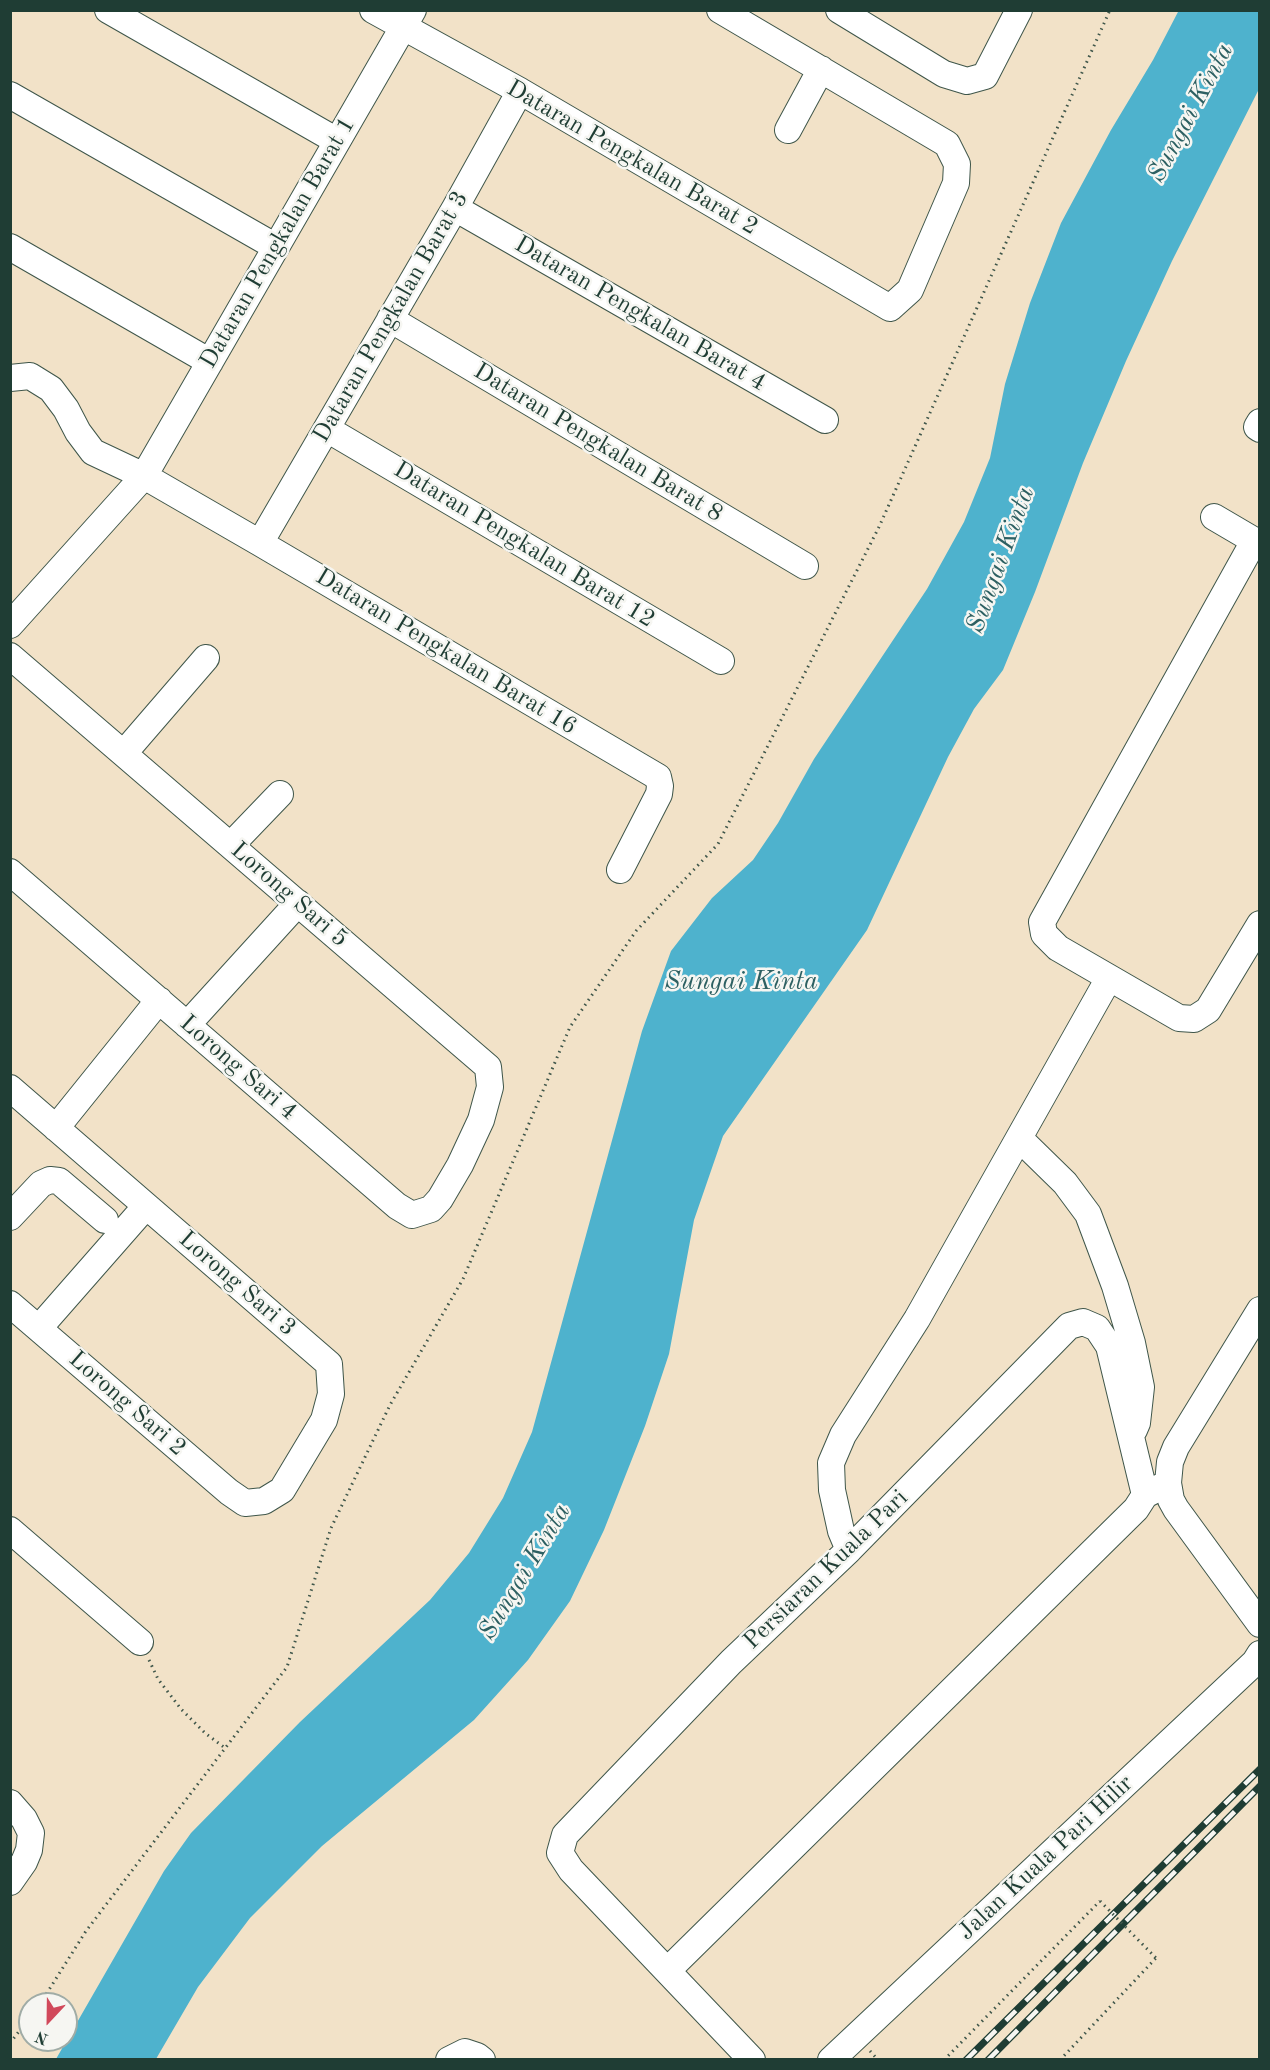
<!DOCTYPE html>
<style>
body{margin:0}
#map{position:relative;width:1270px;height:2070px;overflow:hidden;background:#f2e2c8;font-family:"Old Standard TT",serif}
canvas{display:block}
.frame{position:absolute;inset:0;border:12px solid #1f3d34;pointer-events:none}
.north{position:absolute;left:18px;top:1992px;width:60px;height:60px;box-sizing:border-box;background:#f6f6f2;border:2px solid #a0aca6;border-radius:50%;rotate:202deg;font-size:16px;font-weight:700;line-height:24px;text-align:center;color:#1f3d34}
.north::after{content:'';display:block;margin:auto;width:21px;height:27px;background:#d1495b;clip-path:polygon(50% 0,100% 100%,50% 72%,0 100%)}
</style>
<div id="map">
<canvas width="1270" height="2070"></canvas>
<div class="frame"></div>
<div class="north">N</div>
</div>
<script>
const ctx = document.querySelector('canvas').getContext('2d');
ctx.lineJoin = 'round';
function fillPath(path, color) {
  ctx.fillStyle = color;
  ctx.fill(path, 'evenodd');
}
function toPath(rows) {
  const path = new Path2D();
  for (const r of rows) {
    path.moveTo(r[0], r[1]);
    for (let i = 2; i < r.length; i += 2) path.lineTo(r[i], r[i + 1]);
  }
  return path;
}
function trace(path, color, width, dash) {
  ctx.strokeStyle = color;
  ctx.lineWidth = width;
  ctx.lineCap = dash ? 'butt' : 'round';
  ctx.setLineDash(dash || []);
  ctx.stroke(path);
}
function drawText(font, color, halo, rows, align = 'center') {
  ctx.font = font + ' "Old Standard TT",serif';
  ctx.lineWidth = 5;
  ctx.setLineDash([]);
  ctx.textBaseline = 'middle';
  ctx.strokeStyle = halo;
  ctx.fillStyle = color;
  for (const [text, x, y, turn = 0] of rows) {
    ctx.save();
    ctx.translate(x, y);
    ctx.rotate((+turn || 0) * Math.PI / 180);
    ctx.textAlign = isNaN(turn) ? turn : align;
    if (halo) ctx.strokeText(text, 0, 0);
    ctx.fillText(text, 0, 0);
    ctx.restore();
  }
}
fillPath(toPath([
 [1179,10,1259,11,1259,89,1172,261,1126,361,1083,463,1035,592,1003,670,974,709,948,757,867,930,723,1136,694,1220,669,1354,645,1426,604,1530,570,1601,528,1660,474,1720,322,1846,250,1918,198,1987,156,2059,56,2059,164,1871,191,1833,300,1722,430,1600,469,1553,503,1498,532,1432,642,1031,671,951,712,898,753,860,778,823,814,759,927,589,964,522,990,458,1005,384,1030,303,1061,223,1111,130,1153,60]
]), '#4eb2cd');
const minor = toPath([
 [108,10,337,141],
 [373,10,520,91,890,308,910,290,956,183,957,164,947,144,720,10],
 [839,10,944,74,967,81,985,76,1019,10],
 [10,95,276,247],
 [788,130,821,69],
 [455,208,825,420],
 [10,247,210,362],
 [390,319,805,566],
 [10,378,30,376,51,389,66,409,78,432,93,452,144,476,260,543,658,777,660,786,659,794,620,870],
 [1260,422,1257,427,1260,429],
 [327,429,721,661],
 [1214,517,1260,544],
 [1254,541,1042,922,1044,934,1058,948,1179,1018,1194,1019,1208,1010,1260,924],
 [260,543,455,208,520,91],
 [10,625,144,476,413,10],
 [10,656,488,1067,490,1087,481,1120,460,1165,440,1199,431,1209,412,1215,397,1206,10,872],
 [124,753,206,658],
 [231,845,280,794],
 [187,1025,298,903],
 [10,1088,329,1364,331,1394,324,1420,282,1490,264,1501,245,1503,229,1492,10,1304],
 [56,1128,159,1000],
 [1020,1139,1065,1183,1088,1214,1115,1286,1132,1343,1141,1387,1137,1423,1134,1430],
 [10,1217,41,1184,50,1180,59,1181,105,1220],
 [1260,1310,1176,1447,1170,1462,1168,1483,1171,1500,1176,1509,1260,1624],
 [39,1328,146,1206],
 [10,1530,140,1642],
 [849,1550,841,1531,832,1490,831,1463,843,1435,917,1319,1109,978],
 [10,1803,24,1819,31,1833,29,1850,24,1862,10,1882],
 [668,1970,1136,1509,1145,1495,1168,1483],
 [449,2060,465,2052,477,2056,482,2060],
 [752,2060,571,1870,560,1853,565,1835,731,1662,849,1550,1069,1326,1083,1322,1097,1328,1109,1346,1145,1495],
 [831,2060,1255,1662,1260,1654]
]);
trace(minor, '#3f564a', 28);
trace(toPath([
 [149,1660,158,1679,181,1709,205,1733,225,1748],
 [40,2004,86,1931,287,1667,331,1528,390,1405,463,1279,570,1027,636,931,718,844,879,527,1110,10],
 [10,2043,30,2017],
 [870,2051,878,2060],
 [944,2060,1100,1901],
 [1060,2060,1156,1958]
]), '#3f564a', 3, [1.5, 4.5]);
trace(minor, '#fff', 26);
const rail = toPath([
 [966,2060,1260,1769],
 [988,2060,1260,1786]
]);
trace(rail, '#1f3d34', 7);
trace(rail, '#f6f6f2', 4.5, [14]);
trace(toPath([
 [1100,1901,1156,1958]
]), '#3f564a', 3, [1.5, 4.5]);
drawText('24px', '#1f3d34', '#f6f6f2', [
 ["Dataran Pengkalan Barat 2",632,158,30],
 ["Dataran Pengkalan Barat 1",278,243,-60],
 ["Dataran Pengkalan Barat 4",640,314,30],
 ["Dataran Pengkalan Barat 3",391,317,-60],
 ["Dataran Pengkalan Barat 8",598,443,31],
 ["Dataran Pengkalan Barat 12",524,545,31],
 ["Dataran Pengkalan Barat 16",446,652,31],
 ["Lorong Sari 5",289,895,41],
 ["Lorong Sari 4",238,1068,41],
 ["Lorong Sari 3",237,1284,41],
 ["Lorong Sari 2",127,1404,41],
 ["Persiaran Kuala Pari",826,1570,-44],
 ["Jalan Kuala Pari Hilir",1046,1858,-43]
]);
drawText('italic 26px', '#2d6062', '#f6f6f2', [
 ["Sungai Kinta",1191,113,-62],
 ["Sungai Kinta",1001,560,-70],
 ["Sungai Kinta",741,982],
 ["Sungai Kinta",525,1572,-59]
]);
</script>
